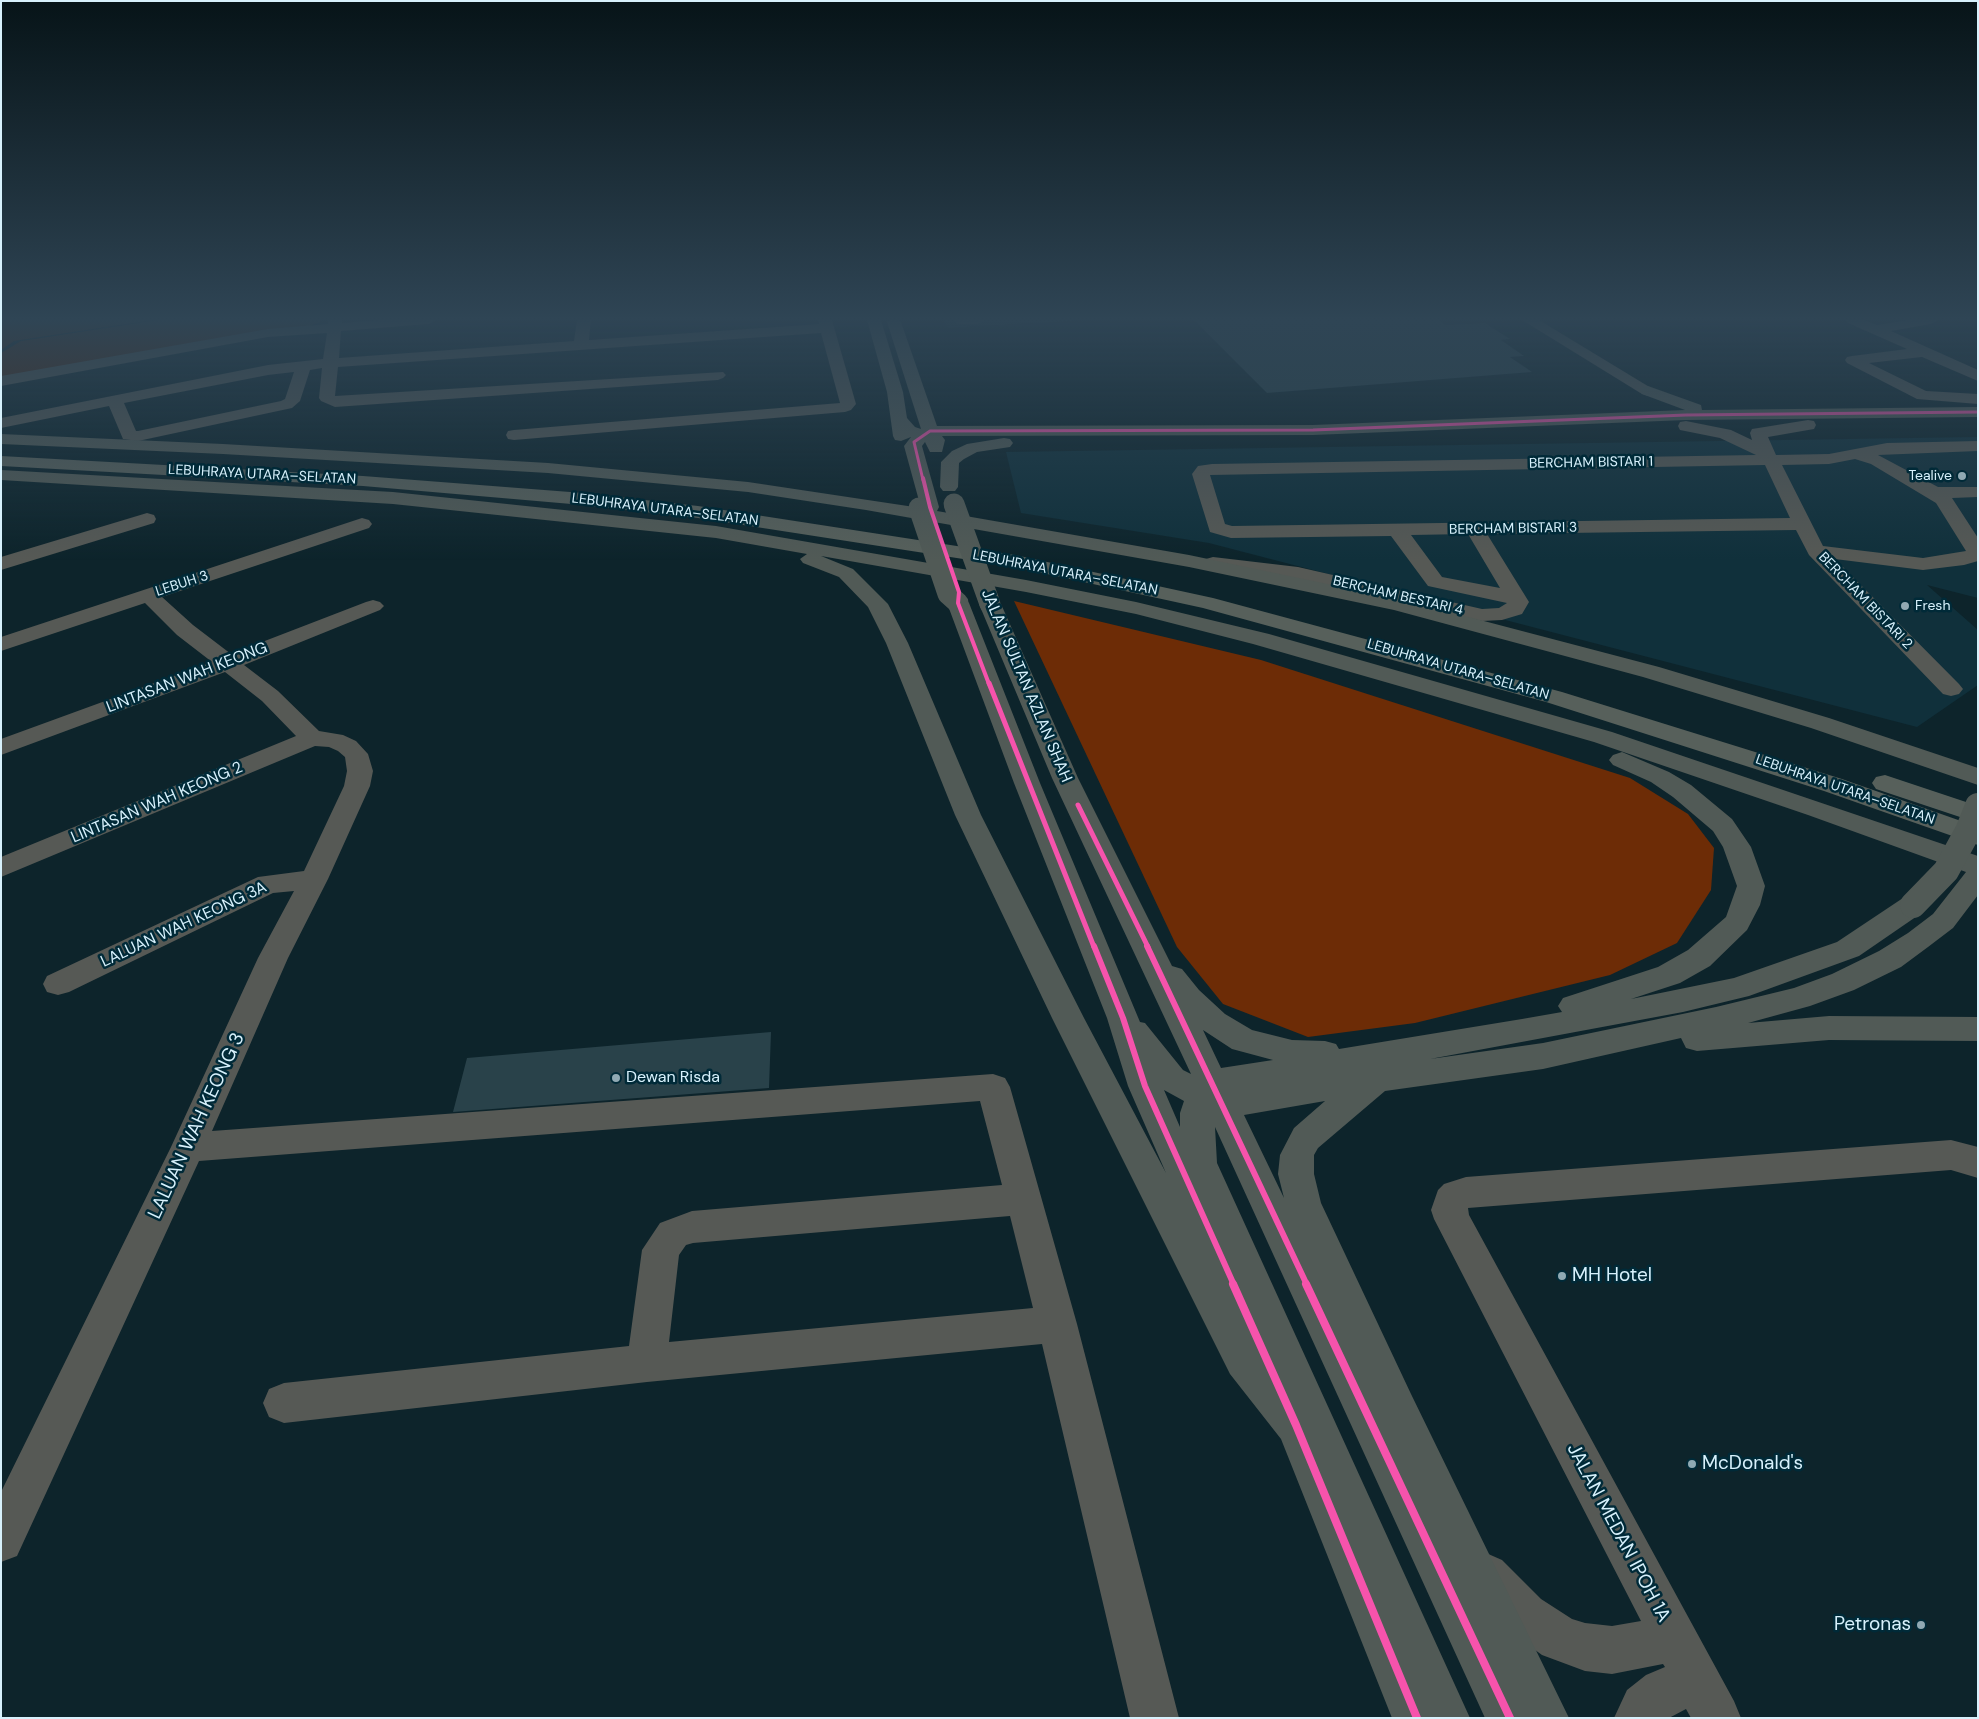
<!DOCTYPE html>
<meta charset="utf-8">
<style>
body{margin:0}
#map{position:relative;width:1979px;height:1719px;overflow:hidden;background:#0d242b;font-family:"DM Sans",sans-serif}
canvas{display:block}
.frame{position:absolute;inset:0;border:2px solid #d7f1fc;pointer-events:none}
</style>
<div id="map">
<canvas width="1979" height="1719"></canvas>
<div class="frame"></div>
</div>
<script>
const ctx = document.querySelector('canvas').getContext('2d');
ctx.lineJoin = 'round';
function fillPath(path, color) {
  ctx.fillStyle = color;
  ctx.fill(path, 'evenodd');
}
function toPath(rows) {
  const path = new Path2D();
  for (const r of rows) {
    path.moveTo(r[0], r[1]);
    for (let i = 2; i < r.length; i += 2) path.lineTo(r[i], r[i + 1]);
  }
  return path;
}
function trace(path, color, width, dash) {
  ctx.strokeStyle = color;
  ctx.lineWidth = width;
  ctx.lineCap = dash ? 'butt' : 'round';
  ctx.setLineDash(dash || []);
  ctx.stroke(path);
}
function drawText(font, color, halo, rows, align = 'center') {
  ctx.font = font + ' "DM Sans",sans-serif';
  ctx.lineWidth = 5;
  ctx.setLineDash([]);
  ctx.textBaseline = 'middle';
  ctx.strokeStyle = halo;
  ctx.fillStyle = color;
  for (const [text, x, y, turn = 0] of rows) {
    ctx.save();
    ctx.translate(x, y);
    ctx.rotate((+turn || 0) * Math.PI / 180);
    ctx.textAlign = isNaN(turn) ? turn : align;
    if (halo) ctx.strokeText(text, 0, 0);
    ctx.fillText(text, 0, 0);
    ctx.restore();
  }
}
fillPath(toPath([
 [943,320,1084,320,948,328],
 [1978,437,1978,598,1927,585,1978,630,1978,685,1917,727,1209,543,1021,513,1006,452]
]), '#10303b');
fillPath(toPath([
 [1,320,152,320,14,341,1,350],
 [158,320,321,320,320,322,307,327,1,378,1,353,21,341]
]), '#50240d');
fillPath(toPath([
 [1014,601,1261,660,1630,778,1688,814,1714,848,1711,890,1677,943,1610,975,1415,1023,1308,1037,1223,1004,1177,947]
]), '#6d2c06');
fillPath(toPath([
 [1194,320,1438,320,1446,325,1485,323,1510,339,1501,340,1524,356,1510,357,1532,372,1267,393],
 [771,1032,769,1088,453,1112,467,1058]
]), '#29424a');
fillPath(toPath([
 [328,320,342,320,342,323,380,320,436,320,429,324,341,331,339,358,574,341,577,320,591,320,589,340,819,324,818,320,832,320,856,404,851,410,845,412,514,440,508,439,506,435,508,431,514,430,840,403,821,333,338,367,335,396,723,372,726,375,723,378,718,380,335,407,321,401,319,398,322,368,310,370,300,401,292,408,138,441,123,439,109,406,1,428,1,418,268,365,323,359,327,333,268,337,1,386,1,376,268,329,328,324,328,320],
 [294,372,285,399,281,401,138,431,136,431,124,403,268,375,294,372],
 [952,320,985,320,978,324,959,324,952,320],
 [1522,320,1539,320,1656,391,1648,396,1642,394,1522,320],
 [1846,320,1864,320,1877,325,1909,320,1938,320,1931,324,1891,331,1978,370,1978,381,1922,357,1869,363,1926,391,1978,394,1978,404,1917,399,1847,363,1845,360,1847,357,1852,356,1907,349,1848,323,1846,320],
 [1808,420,1814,421,1816,425,1814,429,1768,437,1776,455,1829,454,1887,443,1978,441,1978,451,1878,455,1938,487,1978,487,1978,497,1952,498,1978,538,1978,561,1964,565,1923,570,1835,559,1959,684,1963,689,1959,694,1951,696,1943,694,1809,555,1796,530,1487,534,1529,602,1522,614,1502,620,1482,621,1298,579,1213,569,1206,567,1203,563,1206,559,1213,557,1298,567,1482,609,1499,608,1507,603,1428,586,1391,536,1231,538,1210,532,1192,474,1198,466,1212,464,1756,455,1720,438,1680,430,1678,426,1680,422,1686,421,1731,430,1752,440,1750,433,1752,429,1808,420],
 [1855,459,1871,464,1936,503,1966,551,1923,558,1823,546,1782,465,1829,464,1855,459],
 [1765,465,1790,518,1232,526,1225,524,1210,475,1765,465],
 [1468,534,1500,588,1442,577,1411,535,1468,534],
 [147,513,154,515,156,519,154,523,1,570,1,557,147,513],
 [362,518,369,520,372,524,369,528,162,597,193,625,231,654,366,602,373,600,380,602,384,606,380,610,244,665,278,691,319,731,343,735,356,741,368,754,373,771,370,786,328,879,288,958,212,1131,993,1074,1005,1078,1010,1087,1077,1324,1179,1718,1130,1718,1042,1344,647,1382,284,1423,269,1417,263,1403,269,1389,284,1383,629,1346,642,1250,660,1223,692,1211,1002,1185,980,1101,199,1161,17,1556,1,1562,1,1492,171,1147,258,958,294,891,273,893,69,992,58,995,47,992,43,984,47,976,258,877,304,871,344,786,347,771,345,757,338,751,329,747,315,746,1,877,1,857,296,736,262,701,225,672,1,755,1,739,212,662,177,635,145,603,1,651,1,637,362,518],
 [1010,1216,1033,1308,669,1342,679,1255,686,1245,693,1243,1010,1216],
 [1951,1140,1978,1147,1978,1178,1951,1170,1468,1208,1469,1215,1734,1701,1741,1718,1691,1718,1686,1709,1669,1718,1614,1718,1627,1690,1646,1675,1665,1667,1663,1664,1612,1674,1585,1671,1542,1655,1509,1631,1470,1592,1463,1576,1470,1560,1486,1553,1502,1560,1541,1599,1572,1619,1585,1623,1612,1626,1641,1621,1434,1219,1431,1210,1438,1190,1444,1184,1466,1177,1951,1140]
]), '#565955');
fillPath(toPath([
 [867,320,881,320,903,392,907,418,915,427,921,429,887,322,889,320,899,320,901,322,937,426,1313,425,1685,410,1642,394,1640,391,1642,388,1648,386,1701,405,1702,410,1978,407,1978,417,1686,420,1313,435,942,436,945,440,942,452,930,452,925,442,922,446,939,507,937,511,1189,555,1404,600,1659,667,1829,718,1978,768,1978,785,1811,728,1643,677,1394,610,1189,567,866,510,748,492,548,473,223,454,1,444,1,434,223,444,548,463,748,482,921,508,904,446,911,437,901,441,895,440,893,436,887,392,867,320],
 [1004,438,1010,439,1013,443,1010,447,977,452,964,459,959,463,958,487,955,491,943,491,940,487,941,462,952,451,967,444,1004,438],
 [1,470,393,492,716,526,1026,580,1136,602,1269,634,1612,732,1978,856,1978,895,1953,928,1928,947,1901,967,1854,990,1810,1006,1748,1023,1829,1016,1978,1017,1978,1041,1829,1040,1697,1051,1686,1048,1681,1038,1543,1069,1385,1091,1318,1148,1314,1155,1314,1174,1321,1203,1411,1394,1569,1718,1485,1718,1215,1127,1217,1163,1470,1718,1392,1718,1281,1439,1230,1374,1052,1018,955,815,886,643,868,607,839,577,803,563,800,559,807,554,716,538,393,504,1,480,1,470],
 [821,556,1026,592,1136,614,1253,644,1594,742,1808,815,1966,872,1933,914,1908,933,1879,951,1832,974,1794,988,1716,1007,1543,1043,1430,1059,1683,1012,1749,996,1859,956,1923,912,1927,905,1923,898,1913,895,1903,898,1837,942,1734,978,1631,999,1680,983,1710,966,1747,930,1760,905,1765,886,1751,847,1732,819,1691,785,1669,772,1622,752,1613,755,1609,760,1613,765,1651,782,1673,797,1713,831,1723,847,1737,886,1726,917,1688,950,1658,967,1563,998,1558,1006,1562,1012,1522,1019,1339,1049,1336,1044,1325,1041,1292,1040,1252,1030,1225,1014,1199,990,1182,969,1172,966,1078,778,1001,604,997,600,990,598,983,600,979,604,1052,778,1191,1074,1183,1070,1145,1023,1140,1022,1040,783,969,603,965,599,958,597,951,599,947,603,1014,783,1107,1018,1128,1086,1166,1173,1084,1018,981,815,908,643,888,604,853,569,821,556],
 [1203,1030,1232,1049,1273,1060,1221,1068,1203,1030],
 [1164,1090,1184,1101,1180,1113,1180,1127,1164,1090],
 [1325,1101,1294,1128,1280,1155,1278,1174,1284,1198,1244,1115,1325,1101]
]), '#515a56');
fillPath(toPath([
 [1,456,363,476,583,493,698,506,1015,555,1213,598,1562,692,1842,779,1978,827,1978,845,1824,791,1546,702,1203,608,1015,567,698,518,583,505,363,486,1,466,1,456],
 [1885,775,1978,806,1978,823,1876,789,1872,783,1876,777,1885,775]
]), '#57605b');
trace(toPath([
 [954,504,990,604],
 [919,508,948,594,958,603]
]), '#515a56', 21);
trace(toPath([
 [1913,905,1946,871,1968,831,1978,806]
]), '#515a56', 26);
trace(toPath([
 [923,480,914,442,930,431,1313,430,1686,415,1978,412]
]), '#f653ac', 3);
trace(toPath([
 [923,478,930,507,959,592,958,603,989,684]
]), '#f653ac', 4);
trace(toPath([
 [989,683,1094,947],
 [1078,805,1148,947]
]), '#f653ac', 5);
trace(toPath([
 [1094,946,1123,1018,1145,1086,1234,1285],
 [1147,946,1307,1285]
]), '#f653ac', 6);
trace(toPath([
 [1233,1284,1296,1425,1417,1718],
 [1306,1284,1510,1718]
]), '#f653ac', 8);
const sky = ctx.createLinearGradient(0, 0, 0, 560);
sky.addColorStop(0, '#071418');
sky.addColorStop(0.57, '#2f4555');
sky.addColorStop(1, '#2f455500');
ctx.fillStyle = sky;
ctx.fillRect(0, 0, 1979, 560);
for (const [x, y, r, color] of [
 [1962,476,5,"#90a9b3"],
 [1905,606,5,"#90a9b3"],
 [616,1078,5,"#90a9b3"],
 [1562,1276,5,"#90a9b3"],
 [1692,1464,5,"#90a9b3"],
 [1921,1625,5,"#90a9b3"]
]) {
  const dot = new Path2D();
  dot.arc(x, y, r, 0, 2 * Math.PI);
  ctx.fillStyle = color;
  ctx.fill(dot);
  trace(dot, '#002a38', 2);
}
drawText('14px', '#d7f1fc', '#002a38', [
 ["BERCHAM BISTARI 1",1591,463,-1],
 ["LEBUHRAYA UTARA–SELATAN",262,475,3],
 ["LEBUHRAYA UTARA–SELATAN",665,510,7],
 ["BERCHAM BISTARI 3",1513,529,-1],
 ["LEBUHRAYA UTARA–SELATAN",1065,573,11],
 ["LEBUH 3",182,584,-18],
 ["BERCHAM BESTARI 4",1398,596,13],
 ["BERCHAM BISTARI 2",1865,601,46],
 ["LEBUHRAYA UTARA–SELATAN",1458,670,16],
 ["LEBUHRAYA UTARA–SELATAN",1845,790,19]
]);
drawText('14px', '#d7f1fc', '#002a38', [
 ["Tealive",1952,476],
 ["Fresh",1915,606,"left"]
], 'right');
drawText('16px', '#d7f1fc', '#002a38', [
 ["LINTASAN WAH KEONG",187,678,-21],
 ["JALAN SULTAN AZLAN SHAH",1026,686,67],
 ["LINTASAN WAH KEONG 2",157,803,-23],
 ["LALUAN WAH KEONG 3A",184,925,-25]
]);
drawText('16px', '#d7f1fc', '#002a38', [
 ["Dewan Risda",626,1078]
], 'left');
drawText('19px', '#d7f1fc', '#002a38', [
 ["LALUAN WAH KEONG 3",197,1126,-65],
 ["JALAN MEDAN IPOH 1A",1618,1533,62]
]);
drawText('19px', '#d7f1fc', '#002a38', [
 ["MH Hotel",1572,1276],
 ["McDonald's",1702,1464],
 ["Petronas",1911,1625,"right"]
], 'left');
</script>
